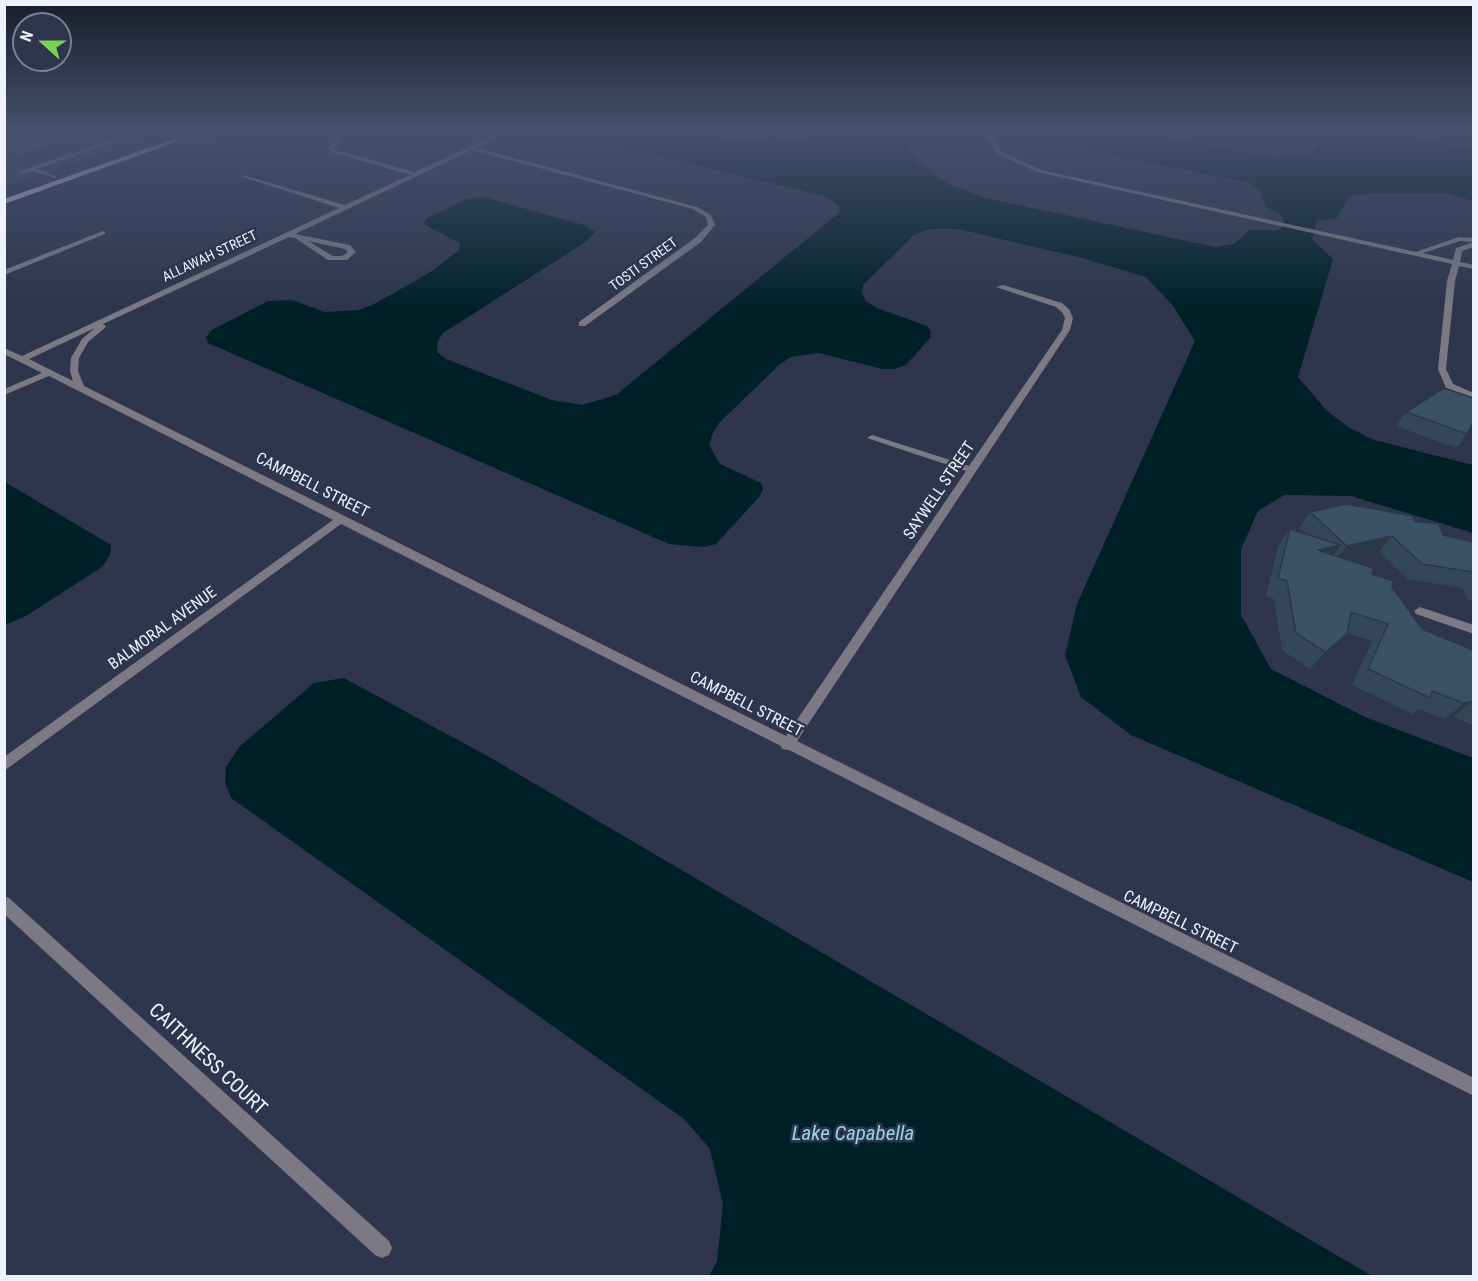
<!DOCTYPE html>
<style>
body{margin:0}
#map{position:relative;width:1478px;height:1281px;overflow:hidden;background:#2e354d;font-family:"Roboto Condensed",sans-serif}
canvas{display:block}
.frame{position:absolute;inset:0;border:6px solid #edf2fe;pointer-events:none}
.north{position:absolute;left:12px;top:12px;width:60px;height:60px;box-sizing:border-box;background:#2e354d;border:2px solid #7a8194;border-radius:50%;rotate:291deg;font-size:16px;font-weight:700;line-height:24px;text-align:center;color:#edf2fe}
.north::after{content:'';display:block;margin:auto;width:21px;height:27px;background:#7ad157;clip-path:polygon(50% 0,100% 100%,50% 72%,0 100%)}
</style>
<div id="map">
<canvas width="1478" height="1281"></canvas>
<div class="frame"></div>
<div class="north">N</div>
</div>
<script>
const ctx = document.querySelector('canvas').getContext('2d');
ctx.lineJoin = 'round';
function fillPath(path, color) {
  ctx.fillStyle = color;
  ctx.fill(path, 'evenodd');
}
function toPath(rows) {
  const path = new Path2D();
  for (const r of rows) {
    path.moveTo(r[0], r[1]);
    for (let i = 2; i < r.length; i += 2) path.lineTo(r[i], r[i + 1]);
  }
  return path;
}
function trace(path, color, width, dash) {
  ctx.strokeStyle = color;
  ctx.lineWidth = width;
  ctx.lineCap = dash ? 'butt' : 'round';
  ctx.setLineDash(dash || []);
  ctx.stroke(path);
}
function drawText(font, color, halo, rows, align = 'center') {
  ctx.font = font + ' "Roboto Condensed",sans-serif';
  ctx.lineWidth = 5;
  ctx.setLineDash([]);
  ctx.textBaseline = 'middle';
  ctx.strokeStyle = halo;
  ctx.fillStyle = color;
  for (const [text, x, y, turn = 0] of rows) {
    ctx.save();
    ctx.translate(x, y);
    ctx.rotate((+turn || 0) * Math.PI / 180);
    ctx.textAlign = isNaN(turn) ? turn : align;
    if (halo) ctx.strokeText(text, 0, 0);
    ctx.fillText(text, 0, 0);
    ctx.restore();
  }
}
fillPath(toPath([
 [5,132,163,132,5,187]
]), '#37405d');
fillPath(toPath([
 [601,132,700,132,731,139,775,143,802,139,820,132,904,132,909,150,918,163,948,184,986,198,1215,247,1234,244,1250,230,1280,230,1284,224,1282,216,1265,206,1261,190,1249,183,1100,152,1081,146,1068,132,1144,132,1241,152,1278,156,1307,153,1316,150,1322,138,1315,132,1412,132,1419,138,1473,151,1473,201,1445,193,1364,194,1350,196,1337,218,1317,221,1312,239,1333,259,1298,377,1326,410,1348,427,1374,440,1473,465,1473,533,1351,496,1284,495,1258,511,1241,549,1241,615,1271,669,1365,717,1473,758,1473,882,1131,735,1081,697,1065,655,1077,604,1195,341,1173,306,1146,277,1082,258,958,229,932,229,915,234,863,285,862,293,866,301,877,308,927,326,931,332,930,338,906,365,894,369,882,369,818,353,791,357,780,364,719,423,713,433,709,445,720,464,761,483,763,489,760,496,716,544,703,547,669,544,208,343,206,337,212,330,268,301,292,300,325,312,358,310,374,304,429,273,459,250,460,243,427,226,424,223,426,219,466,199,484,197,584,225,595,232,587,241,443,333,438,341,437,352,446,359,552,400,582,405,616,395,840,212,839,205,824,196,600,141,595,136],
 [5,482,111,545,110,555,102,567,26,616,5,625],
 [344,678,491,758,1372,1276,709,1276,717,1261,723,1204,710,1149,684,1119,231,798,225,783,226,767,239,747,314,683]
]), '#002028');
fillPath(toPath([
 [15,132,24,132,4,139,4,135,15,132],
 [134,132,142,132,37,169,56,176,56,178,31,171,21,174,18,172,134,132]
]), '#7c7985');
fillPath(toPath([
 [501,132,509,132,477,148,697,207,711,215,715,225,701,242,585,326,579,326,579,322,695,238,708,225,706,217,693,209,472,150,295,234,350,245,356,252,347,260,328,260,295,238,289,237,103,324,106,326,105,328,88,342,79,358,78,371,84,386,786,736,966,471,867,438,872,435,875,436,969,466,1062,330,1065,318,1062,312,1056,307,996,287,1003,285,1062,303,1069,309,1073,318,1070,330,797,741,1474,1078,1474,1096,789,750,782,749,781,746,341,524,4,771,4,757,333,520,49,376,4,395,4,389,42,373,4,354,4,348,22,356,339,208,243,177,243,175,345,205,410,175,331,152,328,148,338,138,343,139,334,148,335,150,415,172,501,132],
 [308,241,345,249,348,252,342,256,333,256,308,241],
 [95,328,82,339,71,358,70,371,73,381,29,359,95,328],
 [984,132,990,132,1002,152,1041,170,1416,252,1459,237,1474,238,1474,242,1460,241,1423,253,1453,260,1456,248,1474,242,1474,247,1462,251,1460,262,1474,265,1474,269,1459,266,1455,281,1446,369,1453,384,1474,393,1474,400,1446,388,1438,369,1447,281,1452,264,1037,172,998,154,984,132],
 [103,231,105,232,105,234,4,275,4,270,103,231],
 [1420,607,1474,625,1474,634,1416,614,1414,611,1420,607],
 [4,896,9,898,389,1241,392,1248,389,1255,382,1258,375,1255,4,914,4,896]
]), '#7c7985');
fillPath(toPath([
 [193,132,204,132,4,204,4,199,193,132]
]), '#c1bad4');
fillPath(toPath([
 [144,132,250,132,199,150,179,143,176,136,166,139],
 [14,141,25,167,6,159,4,157,4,144],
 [1406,412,1467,434,1456,448,1396,426],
 [1310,512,1414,521,1443,535,1473,542,1473,601,1466,599,1463,588,1408,579,1379,552,1345,559,1392,587,1422,629,1473,650,1473,725,1453,717,1445,719,1418,709,1412,714,1352,685,1372,641,1347,633,1332,651,1310,669,1282,650,1274,599,1266,596,1278,546,1290,529,1306,534,1299,528]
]), '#334758');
fillPath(toPath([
 [17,132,55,132,16,145,10,134],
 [92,132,129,132,25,167,18,156],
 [163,132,186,132,174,133,176,136,166,139],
 [216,132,250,132,199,150,195,139],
 [10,164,14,172,4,174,4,166],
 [1392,536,1379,552,1334,561,1347,546],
 [1341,545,1327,563,1318,550],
 [1347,634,1332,651,1310,669,1325,652],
 [1473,701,1453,717,1445,719,1464,703]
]), '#293947');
const building = toPath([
 [41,132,92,132,18,156,4,151,4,144,41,132],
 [177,132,216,132,195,139,174,133,177,132],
 [1444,388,1473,398,1473,422,1467,434,1406,412,1444,388],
 [1346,504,1413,516,1414,521,1439,524,1443,535,1473,542,1473,572,1422,564,1392,536,1347,546,1310,512,1346,504],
 [1290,529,1341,545,1318,550,1373,568,1372,574,1393,581,1392,587,1422,629,1473,650,1473,701,1464,703,1432,691,1430,698,1368,669,1388,624,1351,612,1347,634,1325,652,1296,633,1287,581,1278,578,1290,529]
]);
fillPath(building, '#3b5266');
trace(building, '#293947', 1.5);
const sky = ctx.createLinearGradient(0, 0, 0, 311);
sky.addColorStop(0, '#191d2a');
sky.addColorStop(0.42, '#46516d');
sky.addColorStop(1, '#46516d00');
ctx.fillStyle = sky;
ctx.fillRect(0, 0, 1478, 311);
drawText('14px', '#edf2fe', '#2e354d', [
 ["ALLAWAH STREET",210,257,-25],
 ["TOSTI STREET",644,265,-36]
]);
drawText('16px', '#edf2fe', '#2e354d', [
 ["CAMPBELL STREET",312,486,27],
 ["SAYWELL STREET",940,491,-56],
 ["BALMORAL AVENUE",163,629,-36],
 ["CAMPBELL STREET",746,705,27],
 ["CAMPBELL STREET",1180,923,26]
]);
drawText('20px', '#edf2fe', '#2e354d', [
 ["CAITHNESS COURT",207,1060,43]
]);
drawText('italic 21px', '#92d6e9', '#2e354d', [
 ["Lake Capabella",853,1135]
]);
</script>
